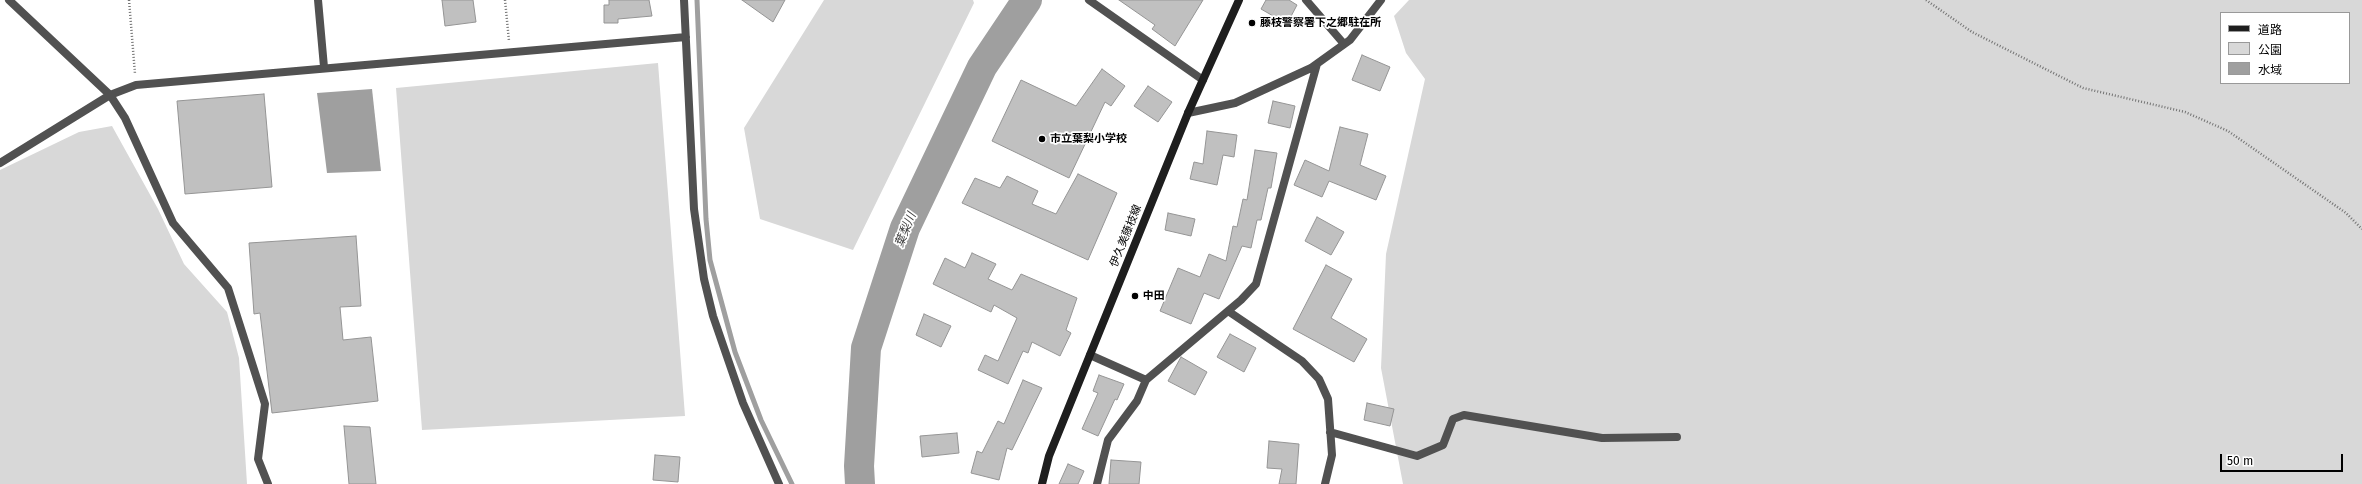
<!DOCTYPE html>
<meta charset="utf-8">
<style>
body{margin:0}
#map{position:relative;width:2362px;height:484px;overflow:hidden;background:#fff;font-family:"Fira Sans","Noto Sans JP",sans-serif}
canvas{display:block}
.legend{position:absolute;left:2220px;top:12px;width:130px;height:72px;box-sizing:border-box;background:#fff;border:1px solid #999;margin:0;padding:5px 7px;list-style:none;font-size:12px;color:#000}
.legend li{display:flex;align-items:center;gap:8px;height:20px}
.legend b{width:20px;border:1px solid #999}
.scale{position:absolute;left:2220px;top:454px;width:123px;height:18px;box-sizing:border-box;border:2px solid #000;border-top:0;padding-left:5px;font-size:12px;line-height:14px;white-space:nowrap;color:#000;-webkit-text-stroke:3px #fff;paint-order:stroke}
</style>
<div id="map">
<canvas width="2362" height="484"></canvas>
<ul class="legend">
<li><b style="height:5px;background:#1e1e1e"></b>道路</li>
<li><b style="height:11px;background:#d8d8d8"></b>公園</li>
<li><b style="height:11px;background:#9f9f9f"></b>水域</li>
</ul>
<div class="scale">50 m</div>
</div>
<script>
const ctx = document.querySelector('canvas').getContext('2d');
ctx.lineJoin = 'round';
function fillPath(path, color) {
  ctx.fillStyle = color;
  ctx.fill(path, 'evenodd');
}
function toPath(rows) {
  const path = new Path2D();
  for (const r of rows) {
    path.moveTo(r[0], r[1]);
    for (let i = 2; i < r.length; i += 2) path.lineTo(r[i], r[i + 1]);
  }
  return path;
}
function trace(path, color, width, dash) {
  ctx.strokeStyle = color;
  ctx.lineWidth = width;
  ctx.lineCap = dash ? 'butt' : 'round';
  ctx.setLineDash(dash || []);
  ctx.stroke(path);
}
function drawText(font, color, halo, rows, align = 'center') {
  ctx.font = font + ' "Fira Sans","Noto Sans JP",sans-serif';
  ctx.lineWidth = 3.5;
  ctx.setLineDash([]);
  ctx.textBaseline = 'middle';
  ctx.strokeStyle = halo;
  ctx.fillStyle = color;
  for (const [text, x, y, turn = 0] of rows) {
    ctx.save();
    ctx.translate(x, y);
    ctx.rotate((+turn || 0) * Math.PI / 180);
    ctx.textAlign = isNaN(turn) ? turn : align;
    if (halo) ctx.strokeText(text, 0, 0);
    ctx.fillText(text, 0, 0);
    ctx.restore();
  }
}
fillPath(toPath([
 [824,0,973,0,974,3,853,250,760,219,744,128],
 [1409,0,2362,0,2362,484,1403,484,1381,368,1386,254,1425,79,1406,53,1394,16],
 [2221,13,2349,13,2349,83,2221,83],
 [658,63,685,416,422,430,396,88],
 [112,126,158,209,184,264,227,312,239,358,247,484,0,484,0,170,79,132]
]), '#d8d8d8');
fillPath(toPath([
 [372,89,381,171,327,173,317,93]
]), '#9f9f9f');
trace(toPath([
 [697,0,706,219,710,260,735,352,761,420,792,484]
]), '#9f9f9f', 5);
trace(toPath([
 [860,484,859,466,866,348,905,228,982,67,1027,0]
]), '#9f9f9f', 30);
const building = toPath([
 [442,0,473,0,476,22,445,26,442,0],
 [609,0,649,0,652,16,618,19,618,23,604,23,604,5,609,5,609,0],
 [742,0,785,0,773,22,742,0],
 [1119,0,1203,0,1175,46,1152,29,1155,25,1119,0],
 [1266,0,1289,0,1297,5,1287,24,1261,9,1266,0],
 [1362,55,1390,67,1380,91,1352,80,1362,55],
 [1102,69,1125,86,1111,106,1105,102,1069,178,992,141,1021,80,1076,106,1102,69],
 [1148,86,1172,102,1158,122,1134,106,1148,86],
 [264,94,272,187,185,194,177,101,264,94],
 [1273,101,1295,106,1290,128,1268,123,1273,101],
 [1340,127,1368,134,1360,165,1386,176,1376,200,1329,181,1322,197,1294,185,1305,160,1329,171,1340,127],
 [1207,131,1237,135,1234,157,1223,155,1217,185,1190,179,1194,162,1203,164,1207,131],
 [1255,150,1277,153,1271,188,1268,188,1261,220,1257,220,1251,248,1242,246,1219,299,1204,293,1191,324,1160,311,1178,268,1200,277,1209,254,1226,261,1233,226,1237,227,1243,199,1247,200,1255,150],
 [1078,174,1117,193,1088,260,962,203,975,178,1000,188,1007,176,1038,191,1032,204,1056,214,1078,174],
 [1168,213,1195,219,1191,236,1165,230,1168,213],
 [1317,217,1344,232,1331,255,1305,241,1317,217],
 [356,236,361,306,340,307,343,340,371,337,378,401,272,413,260,313,254,314,249,243,356,236],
 [972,253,996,264,988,279,1012,290,1021,274,1077,298,1066,330,1071,333,1060,356,1032,342,1028,353,1023,351,1008,384,978,370,985,355,998,361,1017,318,994,305,991,312,933,284,945,258,965,268,972,253],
 [1326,265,1352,279,1331,318,1367,339,1354,362,1293,329,1326,265],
 [924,314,951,326,941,347,916,335,924,314],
 [1230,334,1256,348,1244,372,1217,357,1230,334],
 [1181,357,1207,372,1195,395,1168,381,1181,357],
 [1099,375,1124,384,1117,400,1115,399,1098,436,1082,429,1098,393,1093,391,1099,375],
 [1023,380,1042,388,1012,450,1007,448,999,480,971,473,977,451,982,453,998,421,1004,424,1023,380],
 [1367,403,1394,409,1390,426,1364,420,1367,403],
 [344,426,370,427,376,484,349,484,344,426],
 [957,433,959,453,922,457,920,436,957,433],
 [1269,441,1299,444,1296,484,1279,484,1282,469,1267,468,1269,441],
 [655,455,680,457,678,482,653,480,655,455],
 [1111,460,1141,462,1139,484,1109,484,1111,460],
 [1068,464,1084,471,1078,484,1059,484,1068,464]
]);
fillPath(building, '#c0c0c0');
trace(building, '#959595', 1);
trace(toPath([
 [129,0,135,74],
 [505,0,509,41],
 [1926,0,1972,32,2083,88,2185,112,2228,131,2346,213,2362,229]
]), '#737373', 2.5, [1, 2]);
trace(toPath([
 [9,0,110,95,125,118,173,223,228,288,265,404,258,459,268,484],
 [318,0,324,67],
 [684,0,694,209,704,279,713,316,743,403,779,484],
 [1306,0,1344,44],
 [1188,113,1235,103,1311,68,1350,40,1381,0],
 [0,163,110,95,136,85,686,37],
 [1228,311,1302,361,1319,379,1328,399,1332,455,1325,484],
 [1090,355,1146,380,1241,300,1256,284,1317,64],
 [1330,432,1417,456,1443,445,1453,419,1464,415,1602,438,1677,437],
 [1097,484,1108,440,1137,401,1146,380]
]), '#515151', 8);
trace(toPath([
 [1089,0,1203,80]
]), '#515151', 8);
trace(toPath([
 [1042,484,1049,456,1188,113,1239,0]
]), '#1e1e1e', 8);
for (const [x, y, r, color] of [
 [1252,23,4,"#000"],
 [1042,139,4,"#000"],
 [1135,296,4,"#000"]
]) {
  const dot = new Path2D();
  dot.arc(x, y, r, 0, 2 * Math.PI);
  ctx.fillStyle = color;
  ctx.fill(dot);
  trace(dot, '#fff', 1.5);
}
drawText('bold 11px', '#000', '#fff', [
 ["藤枝警察署下之郷駐在所",1260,23],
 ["市立葉梨小学校",1050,139],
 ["中田",1143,296]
], 'left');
drawText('11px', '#000', '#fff', [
 ["伊久美藤枝線",1126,236,-68]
]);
drawText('italic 12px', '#404040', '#fff', [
 ["葉梨川",906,230,-68]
]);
</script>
